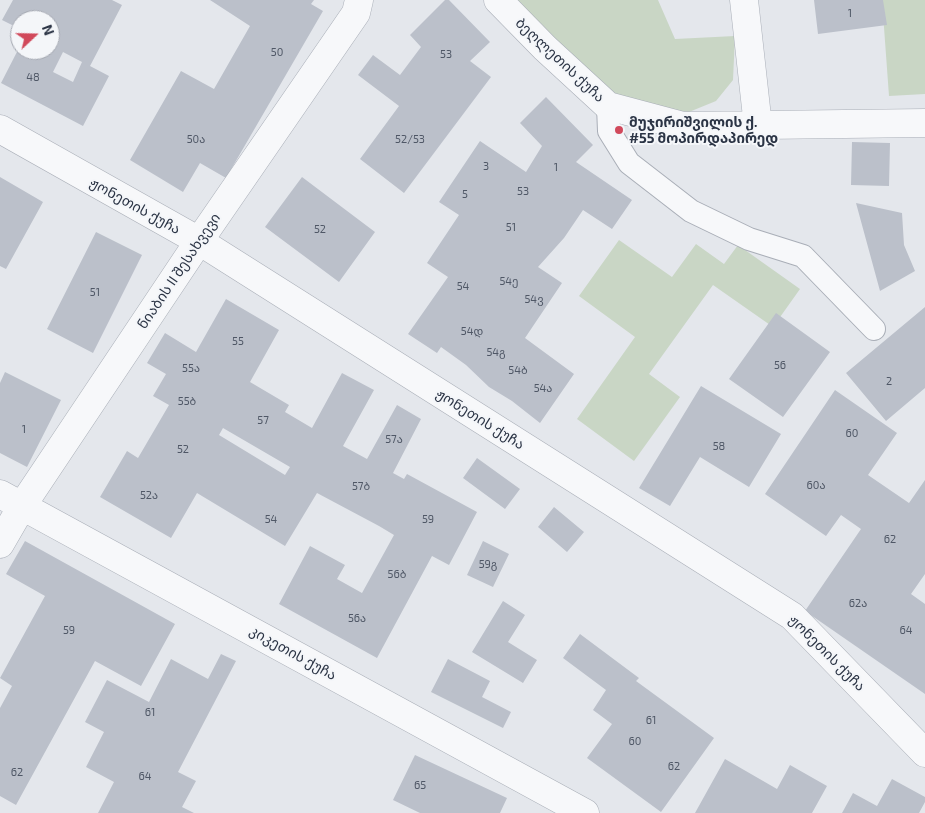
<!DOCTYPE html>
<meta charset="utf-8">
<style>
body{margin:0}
#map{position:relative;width:925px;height:813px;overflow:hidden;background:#e4e7ec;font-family:"Exo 2",sans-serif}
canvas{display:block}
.north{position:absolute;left:10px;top:10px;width:50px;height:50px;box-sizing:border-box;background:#f4f6f9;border:1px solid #a4a8b1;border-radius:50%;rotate:69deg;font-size:14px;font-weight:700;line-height:20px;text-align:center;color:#2b3445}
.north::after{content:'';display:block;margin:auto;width:18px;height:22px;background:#d1495b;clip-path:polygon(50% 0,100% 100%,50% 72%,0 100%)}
</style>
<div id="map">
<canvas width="925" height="813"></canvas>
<div class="north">N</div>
</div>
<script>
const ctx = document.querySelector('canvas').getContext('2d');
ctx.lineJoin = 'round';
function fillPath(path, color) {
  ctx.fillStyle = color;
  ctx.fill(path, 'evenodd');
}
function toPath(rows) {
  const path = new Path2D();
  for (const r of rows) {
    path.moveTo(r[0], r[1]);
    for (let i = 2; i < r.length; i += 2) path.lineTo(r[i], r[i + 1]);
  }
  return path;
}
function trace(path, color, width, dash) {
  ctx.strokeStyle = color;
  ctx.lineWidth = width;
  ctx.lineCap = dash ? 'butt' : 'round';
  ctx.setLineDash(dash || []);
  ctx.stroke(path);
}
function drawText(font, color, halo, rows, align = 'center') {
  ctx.font = font + ' "Exo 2","Noto Sans Georgian",sans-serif';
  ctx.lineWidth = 4;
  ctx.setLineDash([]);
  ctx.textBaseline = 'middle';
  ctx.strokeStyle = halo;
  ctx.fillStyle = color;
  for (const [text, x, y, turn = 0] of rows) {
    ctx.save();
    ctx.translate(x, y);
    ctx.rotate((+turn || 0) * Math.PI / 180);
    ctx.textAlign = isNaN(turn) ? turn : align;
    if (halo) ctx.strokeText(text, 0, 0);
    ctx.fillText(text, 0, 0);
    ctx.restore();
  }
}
fillPath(toPath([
 [509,0,658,0,675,39,735,36,733,80,716,101,689,112,653,108,615,95],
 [882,0,925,0,925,94,889,96],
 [619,240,672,277,696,244,724,264,738,245,800,289,773,327,713,285,649,374,680,397,634,461,577,419,635,337,579,296]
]), '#c9d6c5');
fillPath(toPath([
 [13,0,112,0,122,5,90,66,109,76,83,126,1,83,20,46,20,50,50,50,50,20,20,20,20,29,2,20],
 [63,52,82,62,73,82,53,72],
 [210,0,314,0,311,4,323,11,226,178,200,163,183,192,130,160,181,71,214,89,250,26],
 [445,0,449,0,490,42,470,61,491,77,404,193,360,159,399,106,358,75,373,55,400,75,421,47,410,35],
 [814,0,883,0,887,25,818,34],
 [546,97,593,145,576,162,632,200,612,229,583,210,564,238,538,267,562,283,525,338,574,374,540,423,512,401,489,387,466,365,441,347,437,353,408,334,448,277,427,263,459,215,439,202,480,141,526,172,542,146,520,123],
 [852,142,890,143,889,186,851,185],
 [0,177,43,202,6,269,0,266],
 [302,177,375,232,339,282,265,227],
 [856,203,902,213,904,245,915,271,880,291],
 [96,232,142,255,93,353,47,329],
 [226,299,279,330,250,382,289,405,285,412,312,428,342,373,374,390,343,446,367,459,397,405,421,419,393,473,404,479,407,474,477,512,449,565,432,556,377,658,279,604,310,546,345,565,337,579,362,593,394,535,379,526,317,493,285,546,197,493,171,538,100,497,127,451,138,458,169,405,153,396,166,374,147,363,165,333,196,352],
 [223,428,290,467,285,475,219,435],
 [925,307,925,388,886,421,846,373],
 [776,313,830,352,783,417,729,379],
 [5,372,61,400,27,467,0,453,0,383],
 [701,386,781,434,749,487,700,457,670,506,639,488],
 [835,390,897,433,868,475,909,503,925,480,925,574,911,594,925,604,925,694,805,611,861,529,841,515,826,536,765,494],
 [477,458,520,489,505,509,463,478],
 [554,507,584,532,567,552,538,527],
 [25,541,175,624,141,686,95,661,16,805,0,796,0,708,12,686,0,678,45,596,6,574],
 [483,541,509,554,493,587,467,575],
 [503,601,525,615,508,642,537,660,523,683,472,652],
 [580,634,639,678,636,681,714,738,661,812,587,758,612,724,593,710,606,690,563,658],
 [221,654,236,661,178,772,196,781,182,807,194,813,98,813,114,782,86,767,104,732,85,722,107,680,149,702,171,659,208,679],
 [448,659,490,681,482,697,511,712,503,728,431,692],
 [415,755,507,798,500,813,420,813,393,800],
 [725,759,777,789,790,765,827,786,812,813,695,813],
 [892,779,925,797,925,802,919,813,842,813,853,793,877,806]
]), '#bbc0ca');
const service = toPath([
 [608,106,609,131,629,163,691,211,749,239,803,256,874,329]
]);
const minor = toPath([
 [498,0,545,48,608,106,683,126,925,123],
 [744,0,758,126],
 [0,129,199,241,792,616,925,753],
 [0,494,585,813],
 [0,544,22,506,199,241,356,13,359,0]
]);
trace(service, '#a9aeb7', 24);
trace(minor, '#a9aeb7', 29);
trace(service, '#f7f8fa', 22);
trace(minor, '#f7f8fa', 28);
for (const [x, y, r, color] of [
 [619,130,5,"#d1495b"]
]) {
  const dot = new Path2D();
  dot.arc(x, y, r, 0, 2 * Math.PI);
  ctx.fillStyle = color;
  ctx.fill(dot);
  trace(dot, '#f4f6f9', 2);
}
drawText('11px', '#4f5766', null, [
 ["1",850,13],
 ["50",277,52],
 ["53",446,54],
 ["48",33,77],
 ["50ა",196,139],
 ["52/53",410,139],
 ["3",486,166],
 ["1",556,167],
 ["53",523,191],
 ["5",465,194],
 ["51",511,227],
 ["52",320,229],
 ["54ე",509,281],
 ["54",463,286],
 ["51",95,292],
 ["54ვ",534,299],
 ["54დ",472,331],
 ["55",238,341],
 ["54გ",496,352],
 ["56",780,365],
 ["55ა",191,368],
 ["54ბ",518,370],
 ["2",889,381],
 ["54ა",543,388],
 ["55ბ",187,401],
 ["57",263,420],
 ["1",24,429],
 ["60",852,433],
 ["57ა",394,439],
 ["58",719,446],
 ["52",183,449],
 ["60ა",816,485],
 ["57ბ",361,486],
 ["52ა",149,495],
 ["54",271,519],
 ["59",428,519],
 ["62",890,539],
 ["59გ",488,564],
 ["56ბ",397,574],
 ["62ა",858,603],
 ["56ა",357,618],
 ["59",69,630],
 ["64",906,630],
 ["61",150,712],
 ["61",651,720],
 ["60",635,741],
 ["62",674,766],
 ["62",17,772],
 ["64",145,776],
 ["65",420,785]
]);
drawText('14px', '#2b3445', '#f4f6f9', [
 ["ბეღლეთის ქუჩა",560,60,43],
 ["ჟონეთის ქუჩა",135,206,29],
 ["ნიაბის II შესახვევი",179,271,-56],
 ["ჟონეთის ქუჩა",480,419,32],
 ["კიკეთის ქუჩა",293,653,29],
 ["ჟონეთის ქუჩა",827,653,45]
]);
drawText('bold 14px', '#2b3445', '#f4f6f9', [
 ["მუჯირიშვილის ქ.",629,122],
 ["#55 მოპირდაპირედ",629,138]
], 'left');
</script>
